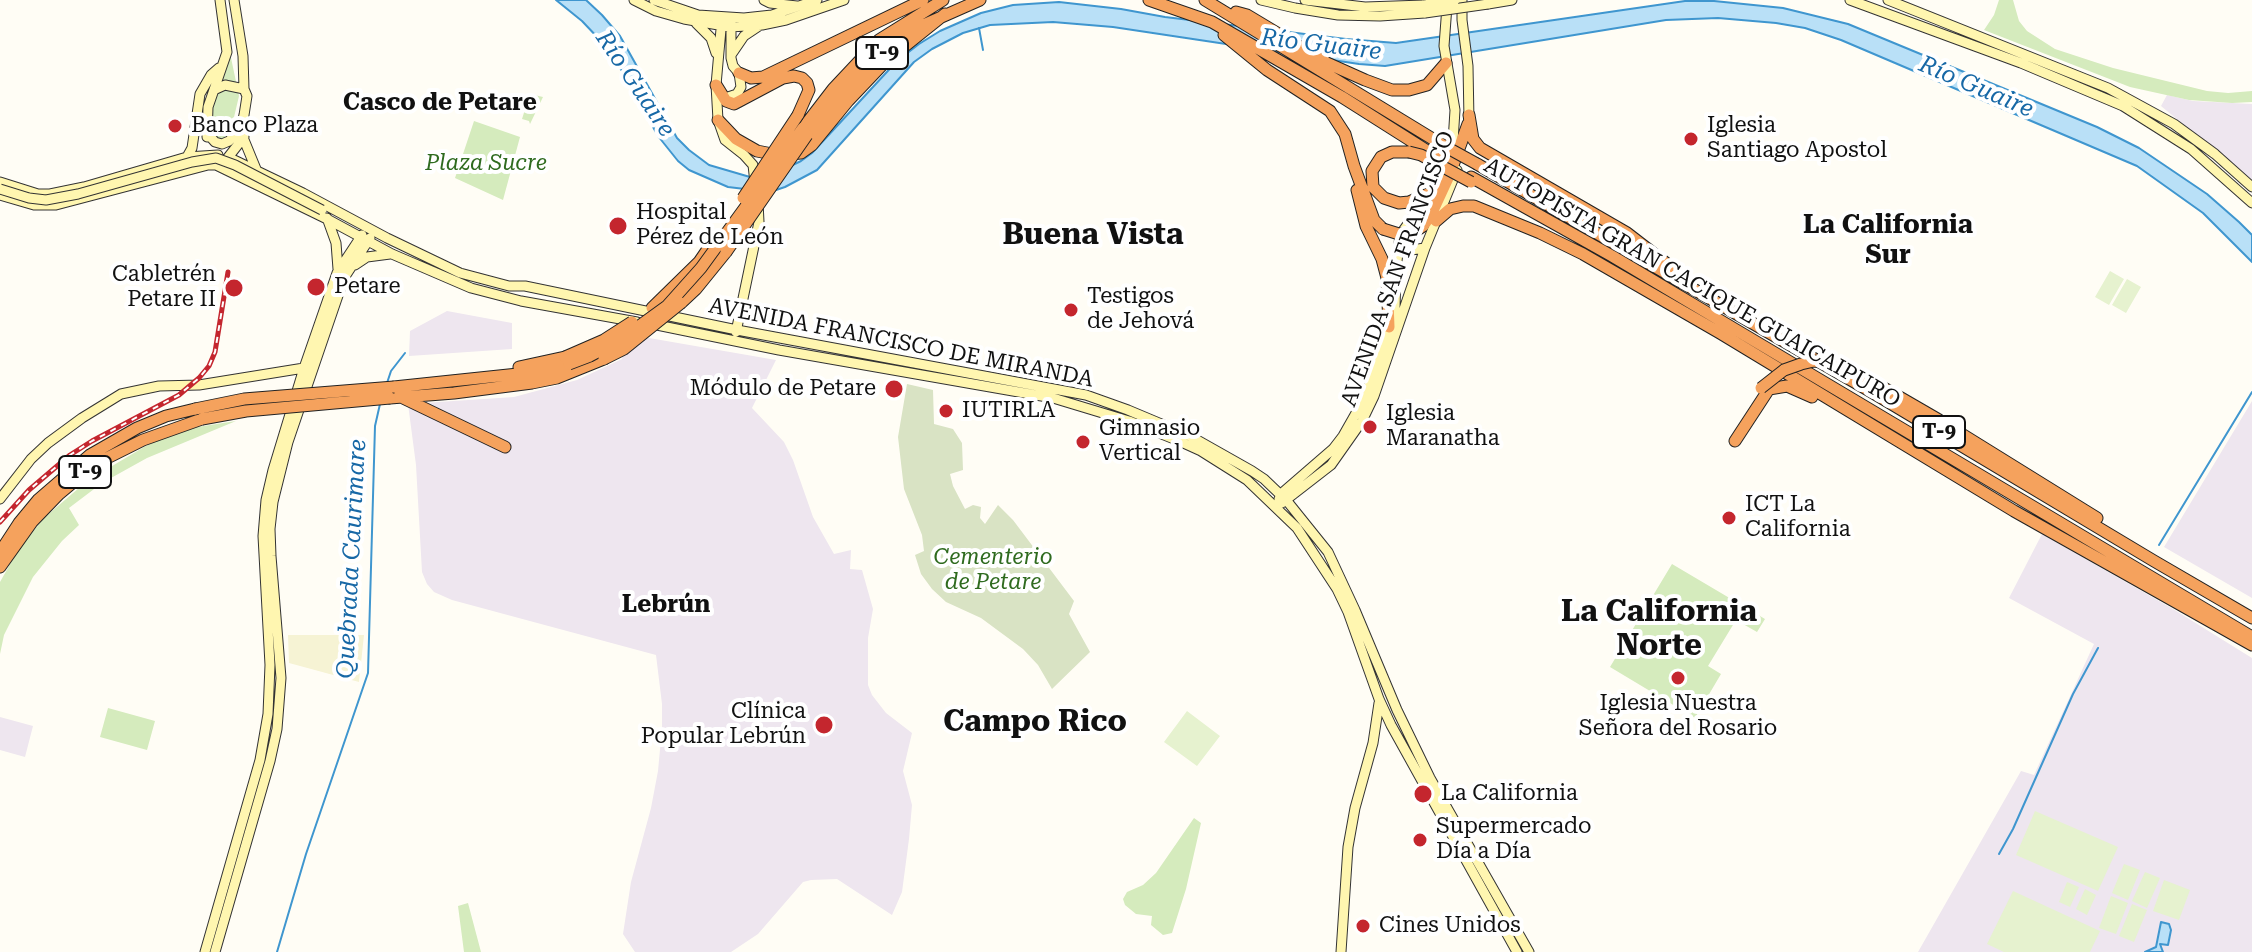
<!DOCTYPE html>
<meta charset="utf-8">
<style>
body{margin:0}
canvas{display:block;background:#fffdf5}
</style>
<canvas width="2252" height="952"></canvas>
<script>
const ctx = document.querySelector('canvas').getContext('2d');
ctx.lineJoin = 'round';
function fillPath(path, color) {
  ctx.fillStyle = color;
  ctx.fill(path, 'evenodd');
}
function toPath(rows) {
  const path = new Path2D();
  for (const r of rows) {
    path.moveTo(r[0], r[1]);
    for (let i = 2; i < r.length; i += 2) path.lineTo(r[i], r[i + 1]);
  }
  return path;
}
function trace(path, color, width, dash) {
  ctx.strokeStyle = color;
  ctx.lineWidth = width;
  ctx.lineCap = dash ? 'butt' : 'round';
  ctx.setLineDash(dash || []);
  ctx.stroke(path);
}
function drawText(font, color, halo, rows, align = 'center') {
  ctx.font = font + ' "Roboto Serif",serif';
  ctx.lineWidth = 8;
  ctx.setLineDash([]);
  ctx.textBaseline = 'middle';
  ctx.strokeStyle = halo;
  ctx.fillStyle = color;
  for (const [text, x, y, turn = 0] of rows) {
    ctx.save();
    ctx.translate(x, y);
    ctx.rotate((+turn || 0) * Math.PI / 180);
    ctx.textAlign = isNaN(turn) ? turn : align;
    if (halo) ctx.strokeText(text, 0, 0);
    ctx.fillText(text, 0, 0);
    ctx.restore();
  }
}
fillPath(toPath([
 [2167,95,2193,101,2252,104,2252,181,2161,106],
 [447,311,512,323,512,349,409,356,410,331],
 [626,334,776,360,752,408,784,442,793,460,813,517,834,554,851,550,850,569,862,570,873,609,868,638,868,685,872,695,886,713,912,733,903,771,912,805,909,839,902,892,892,915,837,879,811,880,803,882,758,934,731,952,635,952,623,934,631,882,651,808,658,771,662,728,662,704,656,655,452,600,434,592,427,584,422,572,416,465,408,404,514,397,577,380,622,359],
 [2252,401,2252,598,2164,547],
 [2042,534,2173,609,2252,658,2252,952,1918,952,2021,771,2034,775,2094,644,2009,598],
 [0,717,33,726,25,757,0,750]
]), '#eee6ef');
fillPath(toPath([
 [288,635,364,635,359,682,289,663]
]), '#f6f3d4');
fillPath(toPath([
 [1999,0,2013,0,2019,21,2027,31,2055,49,2113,68,2207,91,2228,93,2252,91,2252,102,2232,103,2189,100,2130,87,1984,30,1994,15],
 [230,53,239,96,231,130,220,142,211,138,211,111],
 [530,94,543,97,530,124,529,121,522,119],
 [474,121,520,137,503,200,455,178],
 [236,421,147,458,102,483,69,508,79,525,62,541,33,577,4,635,0,654,0,582,18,550,44,518,87,481,144,447,162,438,197,427],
 [1672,564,1765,619,1757,632,1736,620,1708,666,1721,674,1695,718,1610,667],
 [108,708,155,721,147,750,100,737],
 [1194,818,1201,823,1186,889,1172,933,1163,935,1151,925,1152,916,1136,914,1125,905,1123,899,1127,892,1143,885,1156,873],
 [468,903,481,952,464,952,458,906]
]), '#d5ebbd');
fillPath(toPath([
 [907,384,933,390,934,424,953,429,962,443,963,470,950,474,953,486,965,509,973,505,981,507,980,518,985,524,998,505,1013,520,1074,601,1069,614,1090,652,1052,689,1038,665,1023,649,981,618,946,602,932,589,921,574,915,555,924,551,922,535,904,489,898,437]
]), '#d9e3c4');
fillPath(toPath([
 [2110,271,2124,279,2109,305,2095,297],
 [2127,279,2141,287,2126,313,2112,305],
 [1187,711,1220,736,1197,766,1164,742],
 [2035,811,2118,847,2098,891,2016,855],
 [2124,864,2140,870,2128,900,2112,893],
 [2145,872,2160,878,2147,908,2132,901],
 [2164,880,2190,890,2179,920,2153,911],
 [2067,882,2079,887,2070,907,2059,902],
 [2085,889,2096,895,2087,915,2076,909],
 [2013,891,2100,931,2090,952,2004,952,1987,944],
 [2111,896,2128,903,2116,934,2099,928],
 [2132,904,2147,910,2134,942,2119,936]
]), '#e6f2cf');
const water = toPath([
 [556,0,586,0,602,15,620,36,677,138,689,150,709,165,750,177,772,175,801,161,812,153,897,61,919,44,940,31,981,13,1013,5,1059,2,1121,9,1165,17,1346,39,1396,43,1685,1,1714,1,1783,8,1848,24,2097,127,2139,148,2207,194,2239,222,2252,235,2252,262,2203,213,2137,166,1841,40,1805,28,1776,23,1718,18,1666,20,1385,66,1359,64,1113,27,1053,22,990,25,963,33,932,49,914,62,817,170,785,187,770,192,728,187,689,170,678,161,658,136,622,71,600,40,582,21,556,0],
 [2161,922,2169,924,2171,930,2168,945,2160,944,2163,952,2145,952,2156,947,2161,922]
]);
fillPath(water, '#b9e0f7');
trace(water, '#3f96cf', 2);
trace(toPath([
 [979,28,983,50],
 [387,383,391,371,405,353],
 [2159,545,2252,392],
 [1999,854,2013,829,2073,694,2098,648],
 [277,952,306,854,368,673,375,426,380,404]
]), '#3f96cf', 2);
const secondary = toPath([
 [634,0,656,11,684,19,730,27,762,25,786,20,844,0],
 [654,0,698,15,744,18,772,15,817,0],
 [764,0,770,3,797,6],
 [1261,0,1295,8,1338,15,1380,16,1425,13],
 [1305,0,1365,7,1424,5],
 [1462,0,1462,20,1468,66,1469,120],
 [1850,0,2021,63,2123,106,2191,149,2252,203],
 [1888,0,2108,88,2174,124,2215,154,2252,187],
 [1488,4,1512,0],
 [722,18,716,85,718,120,725,140,744,155,753,165,755,183],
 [696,23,711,38,716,53],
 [731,55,744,36,759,26],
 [214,90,225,85,244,89],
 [722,99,737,94,741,87,739,73,733,66,731,58,731,22],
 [240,130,256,169],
 [207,133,215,142,222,144,229,141,240,130,244,115,247,96,244,89,243,56,234,0],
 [207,137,208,107,227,52,220,0],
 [187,157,192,148,200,94,211,75,219,68],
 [232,159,303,193,387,238,460,273,509,286,525,286,737,330,1086,395,1128,410,1190,436,1252,471,1264,479,1287,501,1328,552,1355,610,1397,710,1430,778,1529,952],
 [226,160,244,137],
 [0,182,38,194,50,194,84,187,187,157,218,155],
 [0,195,34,205,56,205,208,165,216,165,329,220,392,254,471,288,521,301,637,322],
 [327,218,336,243,338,269],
 [1401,238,1403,244,1411,250,1425,248],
 [355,265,367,257,390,254],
 [652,324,779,350,1053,398,1129,421,1179,441,1201,451,1247,480,1297,528,1337,589,1348,612,1379,699,1391,725,1517,952],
 [736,332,759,222,758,202],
 [0,499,31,459,48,443,82,418,121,394,159,386,199,385,304,368],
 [1279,499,1281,494,1333,449,1343,436,1364,399,1395,310,1396,270,1400,235,1430,193,1448,158,1453,142,1455,110,1444,46,1447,6],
 [1282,503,1331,465,1362,421,1374,396,1425,248,1457,170],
 [205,952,260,760,268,714,270,665,263,536,266,500,273,470,304,368,337,273,362,235],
 [215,952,270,761,277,729,281,678,271,556,270,529,273,502,288,442,344,278,370,238],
 [1341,952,1348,847,1355,808,1373,743,1379,703]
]);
const highway = toPath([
 [1149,0,1212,22,1342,97,1443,161],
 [1205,0,1446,147],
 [1236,12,1247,15,1327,63,1365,80,1392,90,1409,90,1427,85,1446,63],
 [1224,35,1267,70,1330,111,1345,134,1354,166,1374,220,1383,229],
 [739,73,751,78,763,77,923,0],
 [716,85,726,101,734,104,783,78,794,76,802,78,807,83,809,90,798,115],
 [1469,115,1473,139,1480,148,1627,233,1684,277],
 [718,120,736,139,757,151,777,155,801,153,812,145,848,101,885,62,945,14],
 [803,128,833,89,879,40,943,0],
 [807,135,840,94,883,52,912,30,980,0],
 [1409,152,1392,152,1381,157,1372,171,1373,187,1384,198,1399,203,1409,202,1430,193],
 [1477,164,1870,391,2154,561,2252,618],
 [1471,177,1612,256,2252,637],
 [1357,190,1366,226,1382,259,1387,278,1389,327],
 [1436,221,1450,209,1463,206,1474,206,1540,233,1583,254,1720,333,2014,511,2252,645],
 [1423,226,1431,215,1449,176,1468,124],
 [681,303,696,289,726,252],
 [652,308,699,262,712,243],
 [1844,365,1939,420,2097,518],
 [519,367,565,357],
 [394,387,537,372,569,364],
 [390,398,454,393,532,383,557,378,604,359],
 [403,398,505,447],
 [1735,441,1769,389,1787,386,1812,397],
 [0,552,19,523,38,500,90,455,137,428,166,416,195,409],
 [0,567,32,522,59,494,95,464,143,440,202,419]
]);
trace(secondary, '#333', 11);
trace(highway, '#222', 13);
trace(secondary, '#fff6b0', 9);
trace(highway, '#f5a25d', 11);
const rail = toPath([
 [0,522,29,490,70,455,92,441,179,395,199,378,209,366,215,352,228,272]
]);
trace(rail, '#c4262e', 5);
trace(rail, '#fff', 2, [6]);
const secondaryBridge = toPath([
 [1424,5,1455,0],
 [1425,13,1488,4],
 [0,189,29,198,46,200,78,194,192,162,216,158,235,165,322,210]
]);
const highwayBridge = toPath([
 [1446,147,1477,164],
 [1409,152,1421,155,1471,182],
 [743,198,798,115],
 [1383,229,1399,234,1411,234,1423,226],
 [726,252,807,135],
 [565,357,604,340,632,322],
 [604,359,624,349,681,303],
 [569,364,590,356,620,340,667,306,701,268,803,128],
 [1761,388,1784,370,1801,364,1814,361,1844,365],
 [195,409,244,399,394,387],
 [202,419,246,411,390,398]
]);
trace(secondaryBridge, '#333', 11, []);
trace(highwayBridge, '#222', 13, []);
trace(secondaryBridge, '#fff6b0', 9);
trace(highwayBridge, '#f5a25d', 11);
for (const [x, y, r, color] of [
 [175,126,8,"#c4262e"],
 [1691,139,8,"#c4262e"],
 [618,226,10,"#c4262e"],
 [316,287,10,"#c4262e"],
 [234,288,10,"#c4262e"],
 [1071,310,8,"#c4262e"],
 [894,389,10,"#c4262e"],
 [946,411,8,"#c4262e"],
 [1370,427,8,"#c4262e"],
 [1083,442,8,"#c4262e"],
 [1729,518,8,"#c4262e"],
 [1678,678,8,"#c4262e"],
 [824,725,10,"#c4262e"],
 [1423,794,10,"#c4262e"],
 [1420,840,8,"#c4262e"],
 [1363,926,8,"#c4262e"]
]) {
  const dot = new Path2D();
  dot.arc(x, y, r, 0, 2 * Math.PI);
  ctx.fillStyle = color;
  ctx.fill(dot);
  trace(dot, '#fff', 3);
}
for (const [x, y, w] of [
 [882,53,52],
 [1939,432,52],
 [85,472,52]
]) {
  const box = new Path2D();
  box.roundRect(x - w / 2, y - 16, w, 32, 6);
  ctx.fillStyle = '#fff';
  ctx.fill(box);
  trace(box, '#111', 2);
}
drawText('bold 20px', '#111', null, [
 ["T-9",882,53],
 ["T-9",1939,432],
 ["T-9",85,472]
]);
drawText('22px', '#111', '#fff', [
 ["Banco Plaza",191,126],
 ["Iglesia",1707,126],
 ["Santiago Apostol",1707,151],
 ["Hospital",636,213],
 ["Pérez de León",636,238],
 ["Cabletrén",216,275,"right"],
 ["Petare II",216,300,"right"],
 ["Petare",334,287],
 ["Testigos",1087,297],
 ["de Jehová",1087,322],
 ["Módulo de Petare",876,389,"right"],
 ["IUTIRLA",962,411],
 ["Iglesia",1386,414],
 ["Maranatha",1386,439],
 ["Gimnasio",1099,429],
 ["Vertical",1099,454],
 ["ICT La",1745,505],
 ["California",1745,530],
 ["Iglesia Nuestra",1678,704,"center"],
 ["Señora del Rosario",1678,729,"center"],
 ["Clínica",806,712,"right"],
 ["Popular Lebrún",806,737,"right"],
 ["La California",1441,794],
 ["Supermercado",1436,827],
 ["Día a Día",1436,852],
 ["Cines Unidos",1379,926]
], 'left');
drawText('italic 22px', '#2f6b1f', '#fff', [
 ["Plaza Sucre",486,164],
 ["Cementerio",993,558],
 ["de Petare",993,583]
]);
drawText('22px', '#111', '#fff', [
 ["AVENIDA SAN FRANCISCO",1398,269,-70],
 ["AUTOPISTA GRAN CACIQUE GUAICAIPURO",1692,283,30],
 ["AVENIDA FRANCISCO DE MIRANDA",901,343,11]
]);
drawText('italic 24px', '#1768a6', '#fff', [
 ["Río Guaire",1321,45,7],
 ["Río Guaire",635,84,56],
 ["Río Guaire",1976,87,23],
 ["Quebrada Caurimare",352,559,-87]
]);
drawText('bold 24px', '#111', '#fff', [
 ["Casco de Petare",440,103],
 ["Lebrún",666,605]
]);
drawText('bold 26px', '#111', '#fff', [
 ["La California",1888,225],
 ["Sur",1888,255]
]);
drawText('bold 30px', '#111', '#fff', [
 ["Buena Vista",1093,235],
 ["La California",1659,612],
 ["Norte",1659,646],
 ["Campo Rico",1035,722]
]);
</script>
